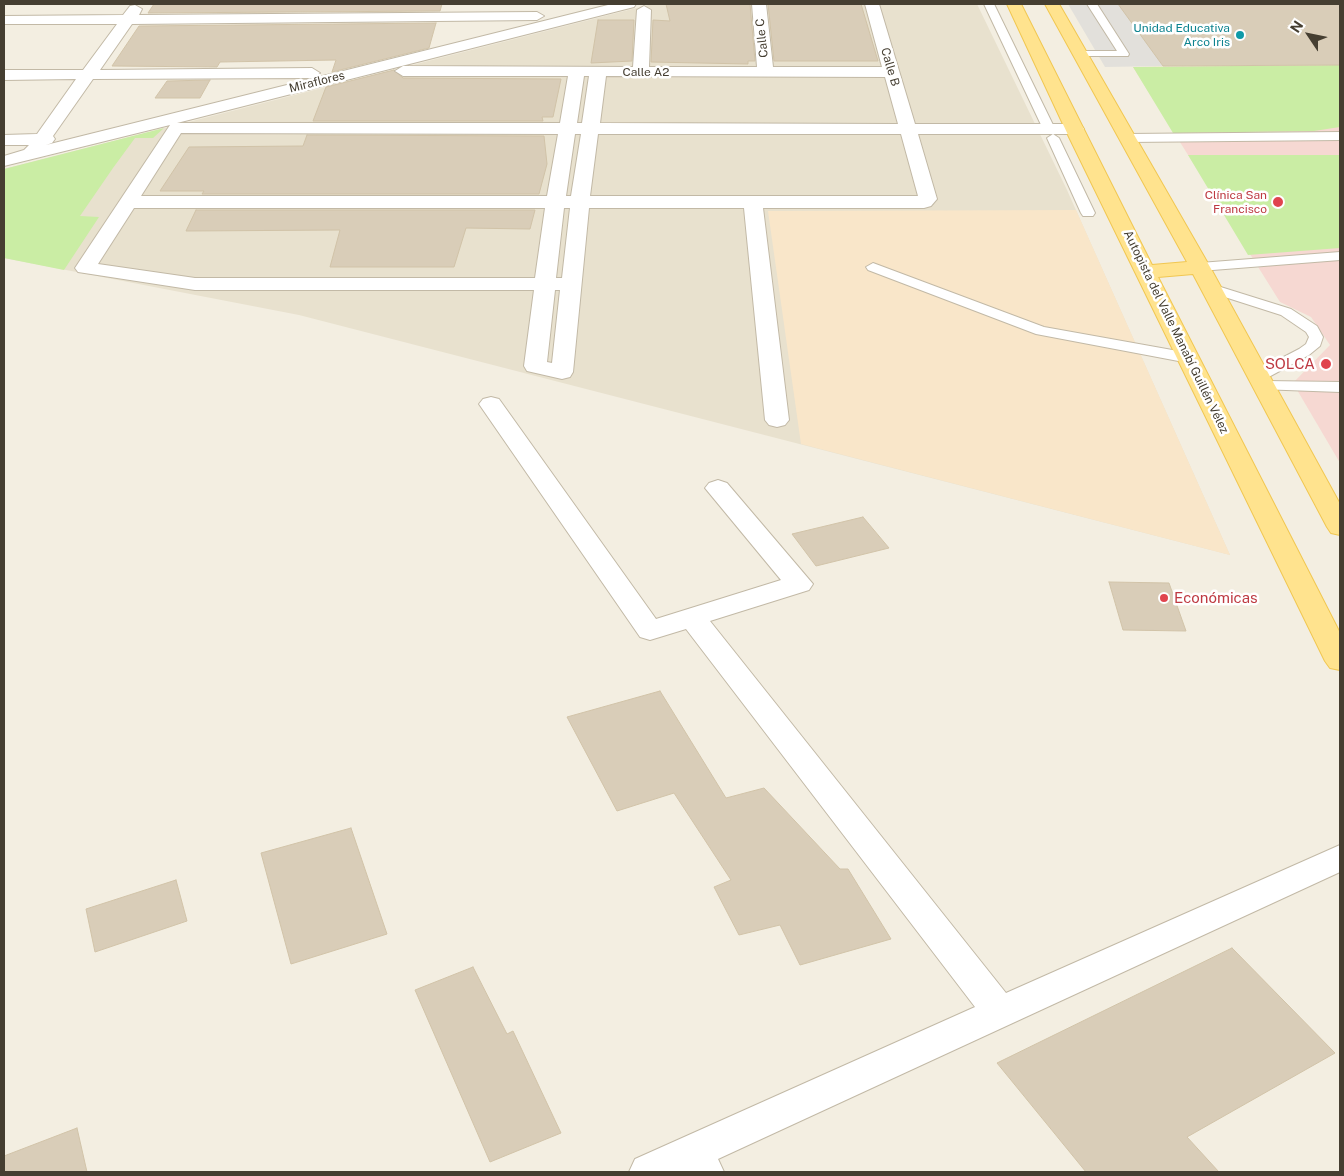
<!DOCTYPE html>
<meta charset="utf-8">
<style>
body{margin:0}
#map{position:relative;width:1344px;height:1176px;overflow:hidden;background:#f3eee1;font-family:"Public Sans",sans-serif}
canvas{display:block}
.frame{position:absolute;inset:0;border:5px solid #453e31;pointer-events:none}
.north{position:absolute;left:1284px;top:10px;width:50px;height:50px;-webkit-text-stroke:4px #fff;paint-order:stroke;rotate:304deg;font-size:14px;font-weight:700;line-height:20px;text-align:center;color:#453e31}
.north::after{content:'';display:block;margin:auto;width:18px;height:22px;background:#453e31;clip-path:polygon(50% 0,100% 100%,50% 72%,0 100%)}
</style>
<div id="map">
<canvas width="1344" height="1176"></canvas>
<div class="frame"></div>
<div class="north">N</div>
</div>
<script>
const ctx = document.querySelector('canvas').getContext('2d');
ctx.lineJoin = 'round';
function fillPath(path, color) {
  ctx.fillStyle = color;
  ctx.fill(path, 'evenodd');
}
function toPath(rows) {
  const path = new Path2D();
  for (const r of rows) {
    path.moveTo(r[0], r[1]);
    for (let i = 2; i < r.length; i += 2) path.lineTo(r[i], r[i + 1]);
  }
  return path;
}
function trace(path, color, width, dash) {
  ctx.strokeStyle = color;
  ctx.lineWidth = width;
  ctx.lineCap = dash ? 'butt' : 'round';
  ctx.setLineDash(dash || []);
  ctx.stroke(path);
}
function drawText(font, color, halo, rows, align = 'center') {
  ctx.font = font + ' "Public Sans",sans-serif';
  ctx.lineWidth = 5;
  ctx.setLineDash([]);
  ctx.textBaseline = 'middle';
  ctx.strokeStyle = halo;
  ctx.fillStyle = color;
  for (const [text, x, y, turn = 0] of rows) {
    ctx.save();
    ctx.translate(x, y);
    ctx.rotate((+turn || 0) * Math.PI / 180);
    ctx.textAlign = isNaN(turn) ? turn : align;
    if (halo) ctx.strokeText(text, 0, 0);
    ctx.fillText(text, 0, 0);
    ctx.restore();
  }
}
fillPath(toPath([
 [652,4,977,4,1067,190,1230,555,299,315,4,258,4,169]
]), '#e8e1ce');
fillPath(toPath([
 [1076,210,1230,555,801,444,768,211]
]), '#f9e6c9');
fillPath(toPath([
 [1340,65,1340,463,1293,383,1330,345,1311,317,1280,302,1133,67]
]), '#f6d8d2');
fillPath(toPath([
 [1340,65,1340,127,1314,131,1173,133,1133,67],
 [164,128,153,138,135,138,113,168,80,216,99,217,64,270,4,258,4,169],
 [1188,155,1340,155,1340,248,1248,255]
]), '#caeda4');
fillPath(toPath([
 [1068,4,1122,4,1163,66,1105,67]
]), '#e2e0db');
const building = toPath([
 [154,4,442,4,440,11,148,13,154,4],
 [666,4,750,4,755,61,748,61,748,64,651,62,653,20,670,21,666,4],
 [768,4,861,4,878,61,774,61,768,4],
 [1118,4,1340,4,1340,65,1163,66,1118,4],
 [598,20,634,20,632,61,591,63,598,20],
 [436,23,429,48,332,72,336,60,220,62,217,67,112,66,139,26,436,23],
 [394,70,403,78,561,79,553,117,542,117,543,121,313,121,326,87,394,70],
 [210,80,200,98,155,98,167,81,210,80],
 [307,135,544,136,547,164,539,194,202,194,204,191,160,191,189,147,303,146,307,135],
 [196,210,535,210,530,229,466,228,454,267,330,267,340,230,186,231,196,210],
 [863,517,889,548,816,566,792,534,863,517],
 [1109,582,1169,583,1186,631,1123,630,1109,582],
 [660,691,726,798,764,788,840,869,848,869,891,939,800,965,780,925,739,935,714,887,731,880,674,793,617,811,567,717,660,691],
 [351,828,387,934,291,964,261,853,351,828],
 [176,880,187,921,95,952,86,909,176,880],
 [1232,948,1335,1053,1187,1137,1219,1172,1086,1172,997,1063,1232,948],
 [473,967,507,1034,513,1031,561,1133,490,1162,415,990,473,967],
 [77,1128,87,1172,4,1172,4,1156,77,1128]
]);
fillPath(building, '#d9cdb8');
trace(building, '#d1c3a8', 1);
const lane = toPath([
 [984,4,994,4,1055,129,1053,132,1049,133,1043,129,984,4],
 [1087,4,1097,4,1129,54,1128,56,1076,56,1076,52,1080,51,1117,51,1087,4],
 [1340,132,1340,140,1128,142,1122,138,1128,134,1340,132],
 [1053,134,1059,138,1095,213,1093,216,1083,216,1081,213,1047,138,1053,134],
 [1340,252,1340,260,1200,271,1193,267,1200,263,1340,252],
 [873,263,1044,327,1189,353,1197,358,1189,363,1036,334,868,270,866,267,873,263],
 [1211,284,1291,309,1317,326,1323,337,1320,346,1309,355,1265,379,1253,379,1251,376,1253,373,1299,349,1306,344,1309,337,1306,332,1281,315,1206,291,1204,288,1206,285,1211,284],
 [1265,381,1340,382,1340,392,1259,389,1257,386,1265,381]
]);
const street = toPath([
 [612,4,636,4,634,7,177,123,560,123,568,76,403,76,395,71,403,66,633,67,637,10,644,6,651,10,649,67,757,67,752,4,766,4,773,67,882,67,865,4,879,4,915,124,1075,124,1081,125,1084,129,1081,133,1075,134,918,134,937,199,931,206,924,208,763,208,789,420,785,425,777,427,769,425,765,420,744,208,589,208,573,372,570,377,562,379,527,371,524,366,534,290,195,290,78,272,75,268,170,125,4,166,4,156,24,150,29,145,4,145,4,135,37,134,76,79,4,80,4,70,83,70,117,24,4,24,4,16,123,15,130,6,135,5,142,9,139,15,537,12,544,16,537,20,132,24,100,70,312,68,320,73,312,78,93,79,53,136,55,139,52,143,46,145,612,4],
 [584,76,589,76,582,123,577,123,584,76],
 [606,76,885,77,898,124,600,123,606,76],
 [181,133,558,134,547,196,141,196,181,133],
 [575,134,581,134,571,196,566,196,575,134],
 [598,134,901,134,918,196,590,196,598,134],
 [134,208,545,208,535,278,195,278,98,264,134,208],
 [564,208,570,208,562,278,556,278,564,208],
 [555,290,560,290,552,363,547,362,555,290],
 [491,397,499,399,656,619,781,580,705,488,709,483,718,480,727,483,813,584,809,590,710,621,1006,993,1340,845,1340,872,718,1159,724,1172,629,1172,635,1159,975,1007,686,629,650,640,640,637,479,404,483,399,491,397]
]);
const primary = toPath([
 [1007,4,1021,4,1152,265,1187,262,1045,4,1059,4,1210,267,1340,504,1340,535,1331,533,1327,527,1193,274,1158,277,1340,633,1340,670,1330,668,1325,661,1069,137,1007,4]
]);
trace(lane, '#c2b9a6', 2);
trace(street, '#c2b9a6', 2);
trace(primary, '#f1c751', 2);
fillPath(lane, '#fff');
fillPath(street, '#fff');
fillPath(primary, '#ffe38e');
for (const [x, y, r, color] of [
 [1240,35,5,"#0f9aa8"],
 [1278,202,6,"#e0444e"],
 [1326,364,6,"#e0444e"],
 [1164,598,5,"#e0444e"]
]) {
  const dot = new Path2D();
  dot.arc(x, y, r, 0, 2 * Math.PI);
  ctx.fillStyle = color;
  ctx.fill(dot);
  trace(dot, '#fff', 2);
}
drawText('12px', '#0d838f', '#fff', [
 ["Unidad Educativa",1230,28],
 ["Arco Iris",1230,42]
], 'right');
drawText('12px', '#453e31', '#fff', [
 ["Calle C",762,38,-96],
 ["Calle B",890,67,74],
 ["Calle A2",646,72],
 ["Miraflores",317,82,-14],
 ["Autopista del Valle Manabí Guillén Vélez",1176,332,64]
]);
drawText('12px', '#be3a42', '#fff', [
 ["Clínica San",1267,195],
 ["Francisco",1267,209]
], 'right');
drawText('15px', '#be3a42', '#fff', [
 ["SOLCA",1315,364],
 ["Económicas",1174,598,"left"]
], 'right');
</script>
